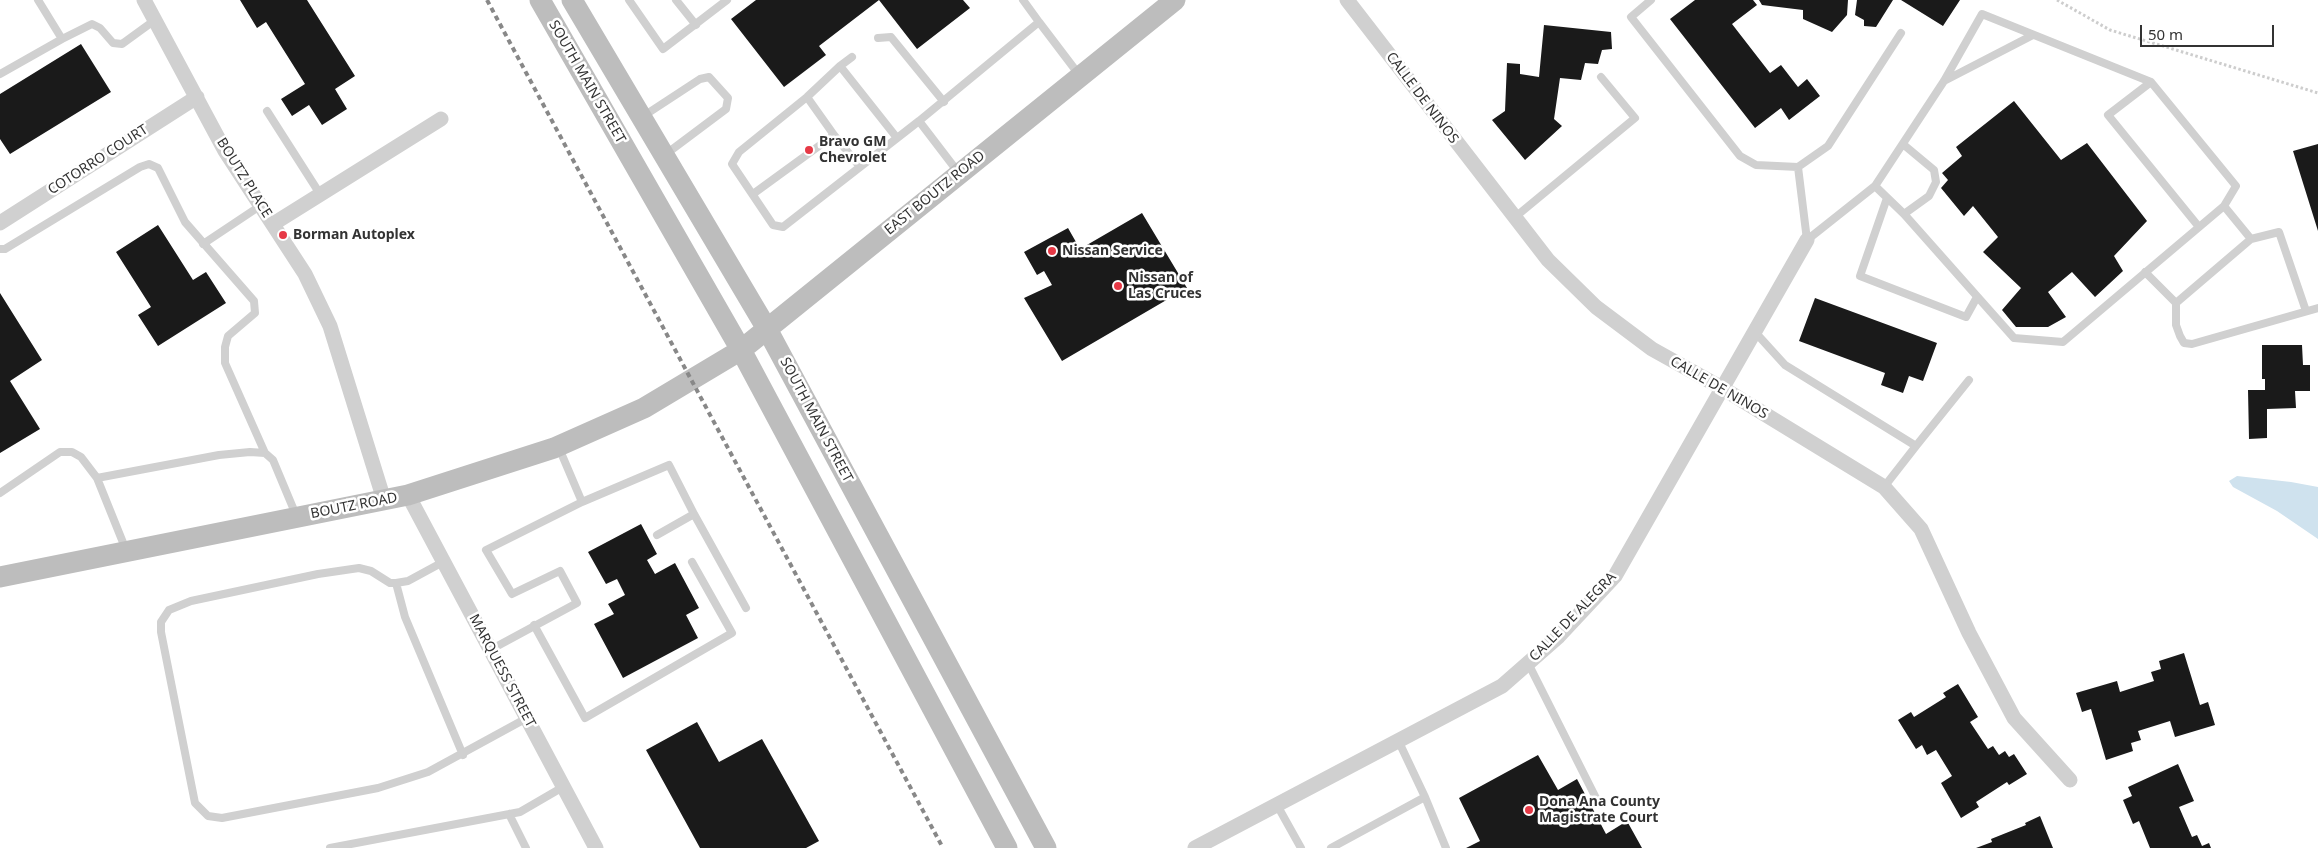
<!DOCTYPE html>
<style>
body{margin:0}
#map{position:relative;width:2318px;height:848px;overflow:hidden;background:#fff;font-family:"Noto Sans",sans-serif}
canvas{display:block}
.scale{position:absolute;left:2140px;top:25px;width:134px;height:22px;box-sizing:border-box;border:2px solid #333;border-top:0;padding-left:6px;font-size:15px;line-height:18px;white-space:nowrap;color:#333;-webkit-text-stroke:4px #fff;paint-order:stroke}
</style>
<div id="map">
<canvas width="2318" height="848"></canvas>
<div class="scale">50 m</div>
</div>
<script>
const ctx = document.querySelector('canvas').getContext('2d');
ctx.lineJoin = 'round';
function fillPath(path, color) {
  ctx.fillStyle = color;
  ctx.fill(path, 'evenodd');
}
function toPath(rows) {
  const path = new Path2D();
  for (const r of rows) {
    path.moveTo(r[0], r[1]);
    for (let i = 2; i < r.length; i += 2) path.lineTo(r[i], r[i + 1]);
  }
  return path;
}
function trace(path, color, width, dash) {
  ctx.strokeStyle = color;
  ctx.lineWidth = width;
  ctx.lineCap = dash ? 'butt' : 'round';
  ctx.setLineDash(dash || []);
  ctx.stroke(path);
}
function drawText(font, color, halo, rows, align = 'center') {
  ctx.font = font + ' "Noto Sans",sans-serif';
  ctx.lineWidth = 5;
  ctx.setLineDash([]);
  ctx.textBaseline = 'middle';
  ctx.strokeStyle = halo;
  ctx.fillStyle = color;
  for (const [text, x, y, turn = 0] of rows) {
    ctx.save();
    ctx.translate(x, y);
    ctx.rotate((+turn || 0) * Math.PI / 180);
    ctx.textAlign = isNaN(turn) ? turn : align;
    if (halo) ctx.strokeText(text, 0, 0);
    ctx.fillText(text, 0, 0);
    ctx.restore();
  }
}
fillPath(toPath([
 [2237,476,2291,482,2318,487,2318,539,2277,511,2233,487,2229,481]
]), '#cfe2ee');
fillPath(toPath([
 [240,0,307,0,355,76,335,89,347,109,322,125,309,105,292,116,281,99,305,84,266,22,257,28],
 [756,0,963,0,970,8,917,49,879,0,819,46,826,55,784,87,731,19],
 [1695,0,1753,0,1757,5,1732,24,1770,73,1781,65,1798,87,1807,79,1820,96,1789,120,1781,108,1755,128,1670,19],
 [1759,0,1848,0,1847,15,1832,32,1803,19,1803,10,1762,5],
 [1857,0,1893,0,1876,27,1864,26,1864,20,1855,15],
 [1901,0,1960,0,1943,26],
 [1544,25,1611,32,1612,49,1602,50,1598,64,1585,63,1581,80,1560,78,1554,119,1562,126,1525,160,1492,120,1505,111,1507,63,1520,64,1520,74,1539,77],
 [81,44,111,92,10,154,0,139,0,94],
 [2014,101,2061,160,2087,143,2147,221,2114,256,2123,271,2095,297,2072,272,2048,292,2066,317,2048,327,2016,327,2002,310,2021,288,1983,252,1998,237,1973,206,1964,216,1941,188,1948,180,1942,173,1962,156,1956,147],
 [2318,144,2318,231,2293,151],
 [1142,213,1187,288,1062,361,1024,298,1052,285,1044,271,1037,275,1024,252,1068,228,1080,249],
 [158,225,193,280,206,272,226,303,158,346,138,315,151,307,116,252],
 [0,293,42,360,10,381,40,429,0,453],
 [1815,298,1937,343,1923,381,1909,376,1903,393,1881,385,1885,373,1799,341],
 [2262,345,2302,345,2303,365,2310,365,2310,391,2295,391,2296,408,2267,409,2267,438,2249,439,2248,390,2265,390,2265,379,2262,379],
 [641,524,657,554,647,560,655,574,675,563,699,608,686,615,698,638,623,678,594,624,614,614,608,604,625,595,617,579,606,584,588,552],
 [2184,653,2200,705,2208,702,2215,725,2175,737,2170,721,2138,731,2141,740,2131,743,2133,751,2106,760,2091,709,2082,712,2076,693,2117,681,2120,692,2154,681,2151,672,2161,669,2159,661],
 [1958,684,1978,717,1970,722,1988,749,1993,746,1999,755,2005,751,2009,757,2014,754,2027,774,2009,785,2007,782,1976,802,1979,807,1961,818,1941,783,1952,776,1936,750,1927,755,1922,745,1916,749,1898,720,1911,712,1914,717,1946,697,1943,693],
 [697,722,719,762,762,739,819,841,806,848,700,848,646,750],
 [1538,755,1558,790,1577,779,1606,834,1627,821,1642,848,1466,848,1480,841,1459,798],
 [2178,764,2194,801,2179,807,2192,837,2197,835,2202,846,2209,843,2211,848,2150,848,2139,821,2133,824,2123,800,2132,796,2128,787],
 [2040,816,2053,848,1976,848,1992,842,1991,839,2026,825,2025,823]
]), '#1a1a1a');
trace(toPath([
 [2057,0,2110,30,2318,93]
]), '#cdcdcd', 3, [2.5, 2.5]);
trace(toPath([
 [38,0,62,39,92,24,100,28,113,43,122,44,155,20],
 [629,0,663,49,727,0],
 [676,0,696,25],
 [1023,0,1039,22],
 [1651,0,1631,17,1740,156,1756,165,1798,167],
 [878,38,891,37,944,102],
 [840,66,852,57],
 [0,74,62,39],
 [1944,81,2033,35],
 [2151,82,2108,115,2199,227],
 [807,97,834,135],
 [267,111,320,194],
 [642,117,700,79,709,77,728,98,726,109,666,154],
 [919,121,1039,22,1080,76],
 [897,138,840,66,807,97,739,152,732,164,773,225,783,227,919,121,958,172],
 [1904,145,1934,170,1936,182,1929,196,1904,214],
 [753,194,834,135,860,167],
 [1887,198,1860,276,1966,317,1977,297],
 [1514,218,1635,118,1601,77],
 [2251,239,2279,232,2306,311],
 [1807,240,1875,186,1944,81,1982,14,2151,82,2236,186,2224,206,2063,342,2014,338,1904,214,1875,186],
 [1807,240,1798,167,1828,146,1901,33],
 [203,244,260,206],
 [0,249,5,249,140,167,149,164,158,168,185,222,254,301,255,313,228,336,225,347,225,363,265,453],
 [2145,272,2176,303,2251,239,2224,206],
 [2176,303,2176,325,2180,336,2184,343,2192,344,2318,308],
 [1755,332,1785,365,1916,446,1884,487],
 [1916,446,1969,380],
 [97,478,219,455,250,452,265,453,273,460,296,515],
 [0,493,60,452,72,452,81,457,97,478,126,550],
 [582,502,669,465,694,514,657,535],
 [694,514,746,608],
 [443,562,408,581,396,583,390,583,371,571,359,568,318,574,191,601,169,610,161,622,161,632,195,803,208,816,222,818,378,788,428,772,527,718],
 [396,583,405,617,463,755],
 [534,625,585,718,732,633,692,562],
 [490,650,577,603,560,571,512,594,486,550,582,502,559,448],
 [1528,663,1599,804],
 [1425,797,1446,848],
 [1277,805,1301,848],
 [509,814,526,848],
 [330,848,520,812,563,787],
 [1331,848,1425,797,1398,740]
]), '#d0d0d0', 8);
trace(toPath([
 [144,0,225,151,305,274,330,326,384,500],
 [1347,0,1548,260,1596,307,1652,349,1722,388,1884,487,1921,529,1969,633,2014,718,2070,780],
 [0,223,197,97],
 [273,224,441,119],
 [408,495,596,848],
 [1195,848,1502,686,1559,636,1615,576,1807,240]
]), '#d0d0d0', 15);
trace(toPath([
 [540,0,741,350,1007,848],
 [572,0,767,329,1046,848],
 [0,577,408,495,554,448,644,408,741,350,1175,0]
]), '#bdbdbd', 21);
trace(toPath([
 [487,0,943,848]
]), '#888', 4, [5, 4]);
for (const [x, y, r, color] of [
 [809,150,5,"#e63946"],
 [283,235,5,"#e63946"],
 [1052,251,5,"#e63946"],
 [1118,286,5,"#e63946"],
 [1529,810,5,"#e63946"]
]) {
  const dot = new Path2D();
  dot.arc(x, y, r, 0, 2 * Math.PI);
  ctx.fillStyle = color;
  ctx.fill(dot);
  trace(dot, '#fff', 2);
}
drawText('14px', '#333', '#fff', [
 ["SOUTH MAIN STREET",587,82,60],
 ["CALLE DE NINOS",1422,98,53],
 ["COTORRO COURT",98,160,-33],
 ["BOUTZ PLACE",244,178,58],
 ["EAST BOUTZ ROAD",935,193,-39],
 ["CALLE DE NINOS",1719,388,30],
 ["SOUTH MAIN STREET",816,420,62],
 ["BOUTZ ROAD",354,506,-11],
 ["CALLE DE ALEGRA",1573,617,-46],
 ["MARQUESS STREET",502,671,62]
]);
drawText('bold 14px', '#333', '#fff', [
 ["Bravo GM",819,142],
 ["Chevrolet",819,158],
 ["Borman Autoplex",293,235],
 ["Nissan Service",1062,251],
 ["Nissan of",1128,278],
 ["Las Cruces",1128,294],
 ["Dona Ana County",1539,802],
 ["Magistrate Court",1539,818]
], 'left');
</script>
